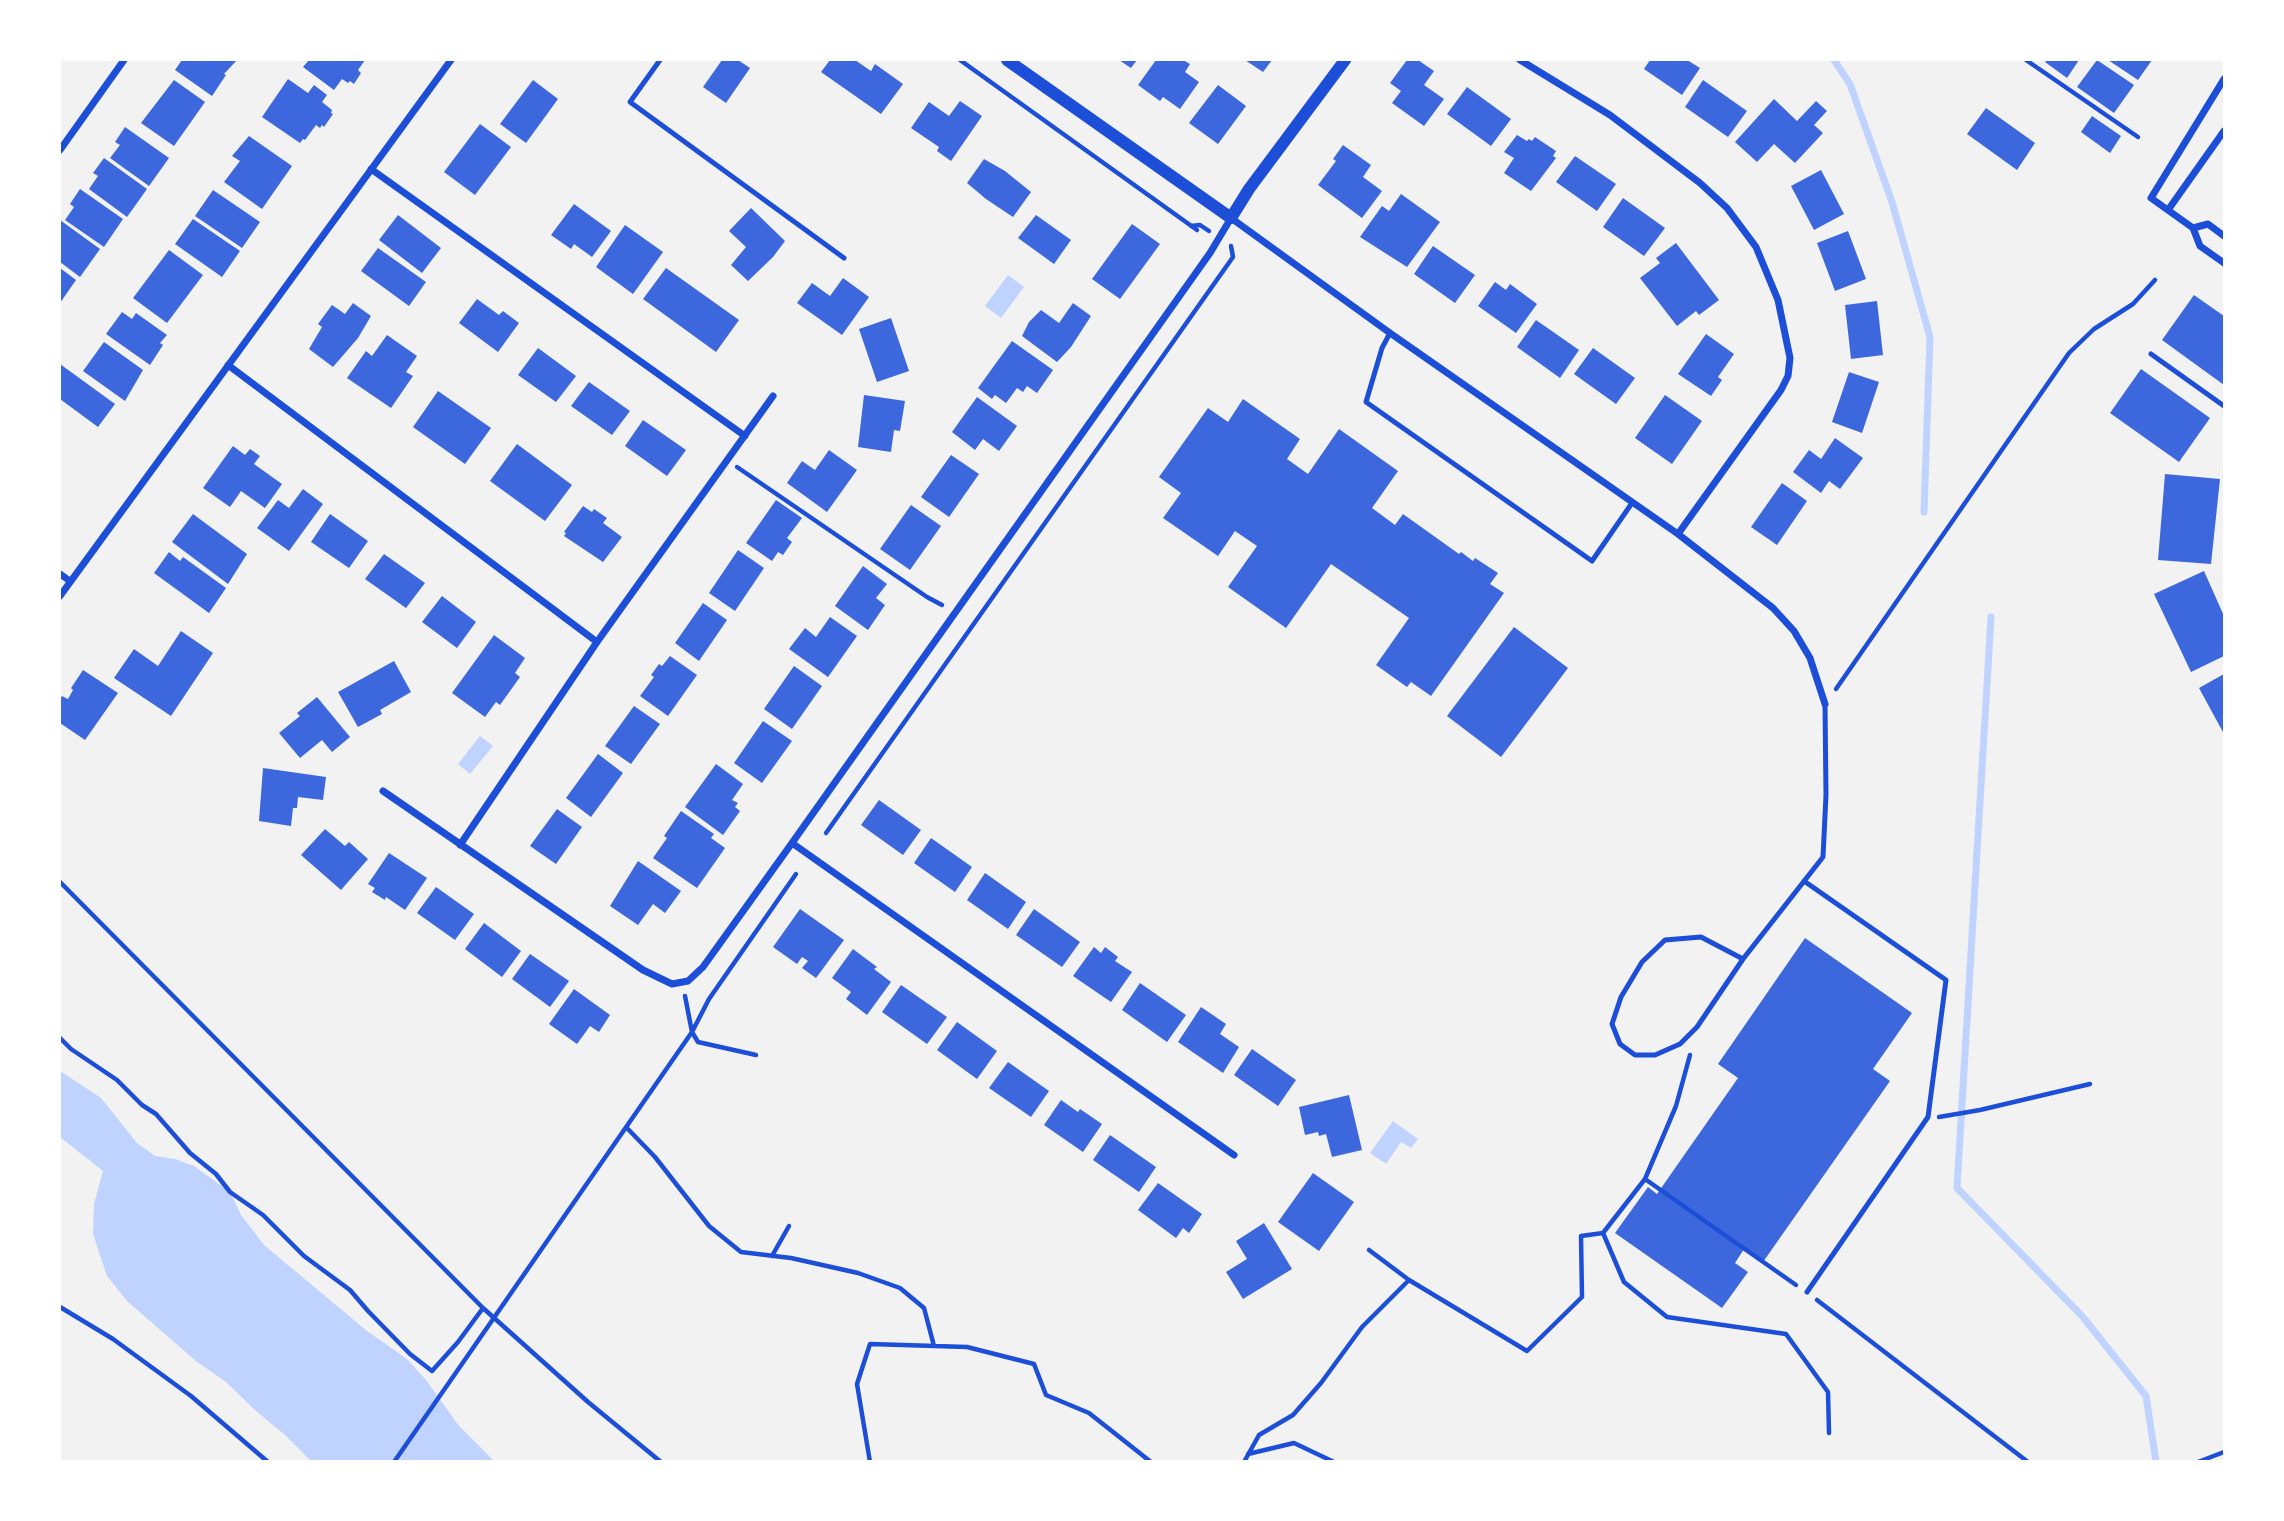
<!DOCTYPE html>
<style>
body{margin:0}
#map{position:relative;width:2284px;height:1521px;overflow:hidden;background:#f2f2f2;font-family:Commissioner,sans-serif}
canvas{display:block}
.frame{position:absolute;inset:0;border:61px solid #fff;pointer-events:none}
</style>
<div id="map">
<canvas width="2284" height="1521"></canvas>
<div class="frame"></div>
</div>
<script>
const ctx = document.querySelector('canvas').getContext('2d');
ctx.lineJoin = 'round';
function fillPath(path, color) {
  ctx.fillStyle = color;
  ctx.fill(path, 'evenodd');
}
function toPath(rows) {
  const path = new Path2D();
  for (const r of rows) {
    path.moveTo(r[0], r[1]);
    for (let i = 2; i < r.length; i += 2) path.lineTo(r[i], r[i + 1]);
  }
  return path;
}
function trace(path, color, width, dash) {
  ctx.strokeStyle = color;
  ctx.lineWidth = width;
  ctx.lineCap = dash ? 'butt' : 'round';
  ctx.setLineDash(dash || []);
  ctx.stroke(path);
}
fillPath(toPath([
 [1008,275,1024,287,1001,318,985,306],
 [480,736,493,746,470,774,458,764],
 [60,1071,101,1098,137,1143,155,1156,175,1159,194,1166,230,1192,241,1215,264,1245,367,1331,407,1359,426,1380,459,1426,494,1461,311,1461,285,1435,255,1410,226,1382,196,1361,127,1301,107,1276,93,1234,94,1204,103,1171,60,1137],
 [1393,1121,1418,1139,1411,1148,1401,1142,1386,1164,1370,1153]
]), '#bfd3fe');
trace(toPath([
 [1834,60,1850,84,1892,202,1930,337,1924,512],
 [1991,617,1957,1188,2082,1316,2146,1396,2156,1462]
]), '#bfd3fe', 7);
fillPath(toPath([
 [182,60,237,60,224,74,226,75,212,96,175,70],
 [309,60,365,60,358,70,361,73,354,84,350,81,348,83,342,79,334,90,303,67],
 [722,60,738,60,750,68,726,103,703,87],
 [830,60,855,60,871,71,875,64,903,84,881,114,821,72],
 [1119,60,1137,60,1131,68],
 [1156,60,1183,60,1190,64,1185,72,1199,82,1180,109,1163,97,1160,101,1138,85],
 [1245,60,1272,60,1263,72],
 [1407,60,1418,60,1434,71,1424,85,1444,99,1424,126,1392,103,1401,91,1390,83],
 [1650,60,1687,60,1700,68,1682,95,1644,69],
 [2047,60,2079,60,2067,78,2045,62],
 [2097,60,2134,85,2114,113,2077,87],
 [2108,60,2152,60,2138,80],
 [288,79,308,93,314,85,327,95,322,102,332,110,331,113,333,114,324,127,322,125,320,128,316,125,305,140,303,139,300,143,262,117],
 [174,80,205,102,174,146,141,123],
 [533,80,558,99,526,143,500,124],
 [1703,80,1747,111,1728,137,1685,107],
 [1218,85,1246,106,1218,144,1189,123],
 [1467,87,1511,119,1491,146,1447,114],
 [1774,99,1797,121,1816,101,1827,111,1814,125,1823,133,1795,163,1774,144,1757,162,1735,142],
 [960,101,982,116,951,161,937,151,939,147,911,128,929,102,949,116],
 [1986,108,2035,143,2017,170,1967,134],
 [2092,116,2121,136,2110,153,2081,132],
 [480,124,511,147,475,195,444,172],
 [125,127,169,158,149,186,110,158,120,145,115,142],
 [1517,135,1527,141,1529,139,1532,141,1535,137,1556,151,1553,156,1556,158,1531,191,1504,173,1514,158,1504,152],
 [249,136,292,166,262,209,224,182,240,161,232,156],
 [1343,145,1371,165,1363,177,1382,191,1362,218,1318,185,1336,161,1333,159],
 [1575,156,1616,184,1597,211,1556,182],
 [104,158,147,189,127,217,89,189,98,176,93,173],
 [984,159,1005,171,1031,192,1013,217,986,199,967,183],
 [1821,170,1844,214,1814,230,1791,186],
 [80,189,123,219,104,247,65,220,74,207,70,204],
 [213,190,260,222,242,248,195,216],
 [1401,194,1440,222,1407,267,1360,237,1382,206,1389,211],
 [1623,198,1665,228,1644,256,1603,227],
 [574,204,611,231,592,257,574,244,571,249,551,235],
 [751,208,785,241,773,257,748,281,731,265,746,247,729,231],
 [398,215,441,248,422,273,379,240],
 [1036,215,1071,240,1054,264,1018,238],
 [193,219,240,251,222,277,175,244],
 [60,220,100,249,80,277,60,262],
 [1132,224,1160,244,1120,299,1092,279],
 [625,225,663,252,633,294,596,267],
 [1848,231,1866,279,1835,291,1817,243],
 [1676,243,1719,300,1699,315,1696,311,1677,326,1640,278,1660,263,1656,258],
 [1433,246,1475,275,1455,303,1414,274],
 [378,248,426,282,409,306,361,271],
 [169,250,203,275,167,323,133,298],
 [60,268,76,280,60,303],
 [666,268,739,320,716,352,643,299],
 [843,278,869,297,842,335,797,303,812,283,830,296],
 [1495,282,1506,290,1510,284,1537,304,1516,333,1478,306],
 [2194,295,2224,316,2224,385,2162,340],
 [477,299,499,315,503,311,519,323,498,352,459,323],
 [1877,301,1883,355,1851,359,1845,305],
 [353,303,371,316,358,338,333,367,309,349,322,327,318,324,332,305,345,314],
 [1073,303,1091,316,1071,347,1057,362,1022,336,1029,322,1041,310,1059,323],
 [122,312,132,319,136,313,167,335,160,343,163,345,150,365,106,334],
 [891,318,909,371,877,382,859,329],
 [1536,320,1579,350,1560,378,1517,347],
 [1706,334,1734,354,1718,377,1722,380,1711,396,1678,374],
 [387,335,417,356,406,372,413,376,391,408,347,378,366,351,372,356],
 [1012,341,1053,370,1037,393,1027,386,1023,392,1017,388,1006,403,995,395,992,399,978,388],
 [104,342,143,370,125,401,83,371],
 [538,348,576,376,556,402,518,375],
 [1593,348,1635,378,1616,404,1574,374],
 [60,364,115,404,98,427,60,399],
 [2141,369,2210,418,2179,462,2110,413],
 [1849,372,1879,382,1862,433,1832,422],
 [589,382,630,411,612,435,571,406],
 [438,391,491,428,465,464,413,427],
 [864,395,905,401,900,431,894,430,891,452,858,447],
 [1665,395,1702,421,1672,464,1635,438],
 [977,397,1017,426,999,451,983,439,975,450,952,432],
 [1243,399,1300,439,1287,459,1308,474,1339,429,1398,471,1372,508,1395,525,1403,514,1459,554,1461,552,1473,561,1475,558,1498,573,1490,584,1504,593,1431,696,1411,682,1407,687,1376,665,1409,618,1331,564,1286,628,1228,587,1257,546,1235,531,1218,556,1163,518,1181,493,1159,477,1208,408,1228,422],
 [643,420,686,450,667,476,625,446],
 [1835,438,1863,458,1840,489,1829,481,1821,493,1793,472,1809,450,1821,459],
 [517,444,572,485,545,521,490,481],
 [233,446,245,455,250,449,260,456,254,464,282,484,265,508,241,491,230,507,203,488],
 [829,450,857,470,827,512,787,483,802,461,815,470],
 [951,455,979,474,949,517,921,497],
 [2165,474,2220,479,2211,564,2158,560],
 [1782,483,1807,501,1777,545,1751,527],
 [303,489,323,504,289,551,257,528,278,500,289,508],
 [776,500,802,518,787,538,792,542,783,555,778,552,772,561,746,543],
 [911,505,941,526,910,570,880,549],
 [583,506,592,512,594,509,607,518,603,523,622,537,603,562,564,536,566,533,564,532],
 [193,514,247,554,228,584,172,542],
 [330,514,368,541,349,568,311,542],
 [738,550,764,568,735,611,709,593],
 [169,552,180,561,183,557,226,588,209,613,154,573],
 [384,554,425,583,406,608,365,579],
 [863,566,887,584,876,598,885,605,868,630,835,606],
 [2204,571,2224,616,2224,656,2191,672,2154,594],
 [442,596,476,622,457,648,422,622],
 [703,603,727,620,699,661,675,643],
 [830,617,857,636,828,677,789,649,805,628,816,637],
 [1514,627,1568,668,1501,757,1447,716],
 [181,631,213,653,171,716,114,678,134,649,158,666],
 [494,635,525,658,515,673,520,677,500,705,496,702,485,717,452,693],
 [670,656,697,675,668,716,640,696,654,677,651,675,659,664,662,666],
 [394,661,411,692,380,710,382,714,358,727,338,692],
 [794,666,822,686,792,729,764,709],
 [83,670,118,693,85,740,60,723,60,700,62,696,68,699,73,690,71,688],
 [2224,674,2224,734,2199,688],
 [317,697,350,737,332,752,322,740,300,758,279,733,300,716,297,713],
 [634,706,660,724,631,764,605,746],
 [763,721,792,741,762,783,734,763],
 [598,754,623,773,591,817,566,798],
 [716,764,743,784,732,800,738,803,735,807,740,811,723,835,685,807],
 [263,768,326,777,323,800,298,797,297,808,293,808,291,826,259,821],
 [879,800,921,830,903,855,861,825],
 [557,809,582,827,556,864,530,846],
 [681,811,714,834,711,838,725,848,697,888,653,858,667,838,664,836],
 [325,829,345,846,349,842,368,859,341,890,301,855],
 [931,838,972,867,955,892,914,863],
 [389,853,427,878,405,910,386,897,385,900,372,892,375,888,368,884],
 [638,861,681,891,665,913,653,904,638,925,610,906],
 [985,873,1026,902,1008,929,967,900],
 [436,887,474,914,455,940,417,913],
 [800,909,844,940,816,978,802,968,808,961,802,957,797,964,773,947],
 [1034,909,1080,942,1062,967,1016,935],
 [484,923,521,951,502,977,465,949],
 [1805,938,1912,1013,1873,1069,1890,1081,1763,1262,1744,1249,1735,1263,1748,1272,1722,1308,1615,1233,1648,1187,1657,1194,1738,1078,1718,1064],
 [1094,947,1101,953,1105,947,1118,957,1115,961,1132,972,1111,1002,1073,976],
 [853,949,877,967,874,969,891,982,867,1015,846,999,851,992,832,978],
 [530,954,569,981,550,1007,512,979],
 [1140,983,1186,1015,1167,1042,1122,1010],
 [901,985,947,1017,927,1044,882,1012],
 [574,989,610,1015,599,1032,590,1026,577,1044,549,1024],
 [1201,1007,1226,1024,1220,1034,1239,1047,1223,1073,1178,1042],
 [957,1022,997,1051,977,1079,937,1050],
 [1252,1049,1296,1080,1278,1106,1234,1075],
 [1008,1062,1049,1091,1031,1117,989,1088],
 [1349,1095,1362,1150,1332,1157,1326,1134,1319,1136,1318,1132,1305,1135,1299,1107],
 [1061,1100,1078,1112,1080,1109,1102,1124,1083,1152,1044,1125],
 [1110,1135,1156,1167,1139,1192,1093,1160],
 [1313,1173,1354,1202,1319,1251,1278,1222],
 [1158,1183,1202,1214,1189,1233,1183,1228,1176,1238,1138,1210],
 [1264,1223,1292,1269,1243,1299,1226,1272,1247,1259,1236,1241]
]), '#3d67dc');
trace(toPath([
 [960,60,1197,230],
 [2026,60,2138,137],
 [1191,226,1200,225,1209,231],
 [737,467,927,597,942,605],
 [1836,689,2069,353,2094,329,2133,304,2155,280],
 [826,833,1233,257,1231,246],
 [60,882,483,1308,588,1402,661,1462],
 [60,1038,71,1049,117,1080,142,1105,156,1114,190,1153,216,1174,230,1192,263,1215,304,1256,350,1290,368,1311,410,1354,432,1371,458,1342,483,1308],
 [756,1055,698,1042,692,1032,709,999,796,874],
 [1939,1117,1980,1110,2090,1084],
 [626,1127,655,1157,709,1226,741,1252,791,1258,858,1273,900,1288,924,1308,934,1346],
 [1645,1179,1796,1285],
 [1603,1233,1624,1282,1667,1317,1786,1334,1828,1392,1829,1433],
 [1369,1250,1409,1280,1527,1351,1582,1297,1581,1236,1603,1233,1645,1179,1676,1106,1690,1055],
 [772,1256,789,1226],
 [1817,1300,2028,1462],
 [60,1307,113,1339,191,1396,268,1462],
 [1248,1454,1294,1443,1334,1462],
 [394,1462,692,1032,685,996],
 [870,1462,857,1384,870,1344,967,1347,1034,1364,1046,1395,1089,1413,1151,1462],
 [1244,1462,1259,1435,1293,1415,1321,1383,1362,1327,1409,1280],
 [2198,1462,2224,1452]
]), '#1d4ed8', 4.5);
trace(toPath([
 [660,60,630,102,844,258],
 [1390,333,1382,348,1366,402,1592,561,1632,503],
 [2151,354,2224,406],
 [1804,881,1946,980,1928,1117,1807,1292],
 [1743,959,1701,937,1665,940,1642,962,1621,997,1612,1024,1620,1044,1635,1055,1655,1055,1680,1044,1697,1027,1743,959,1823,857,1826,795,1825,704]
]), '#1d4ed8', 5);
trace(toPath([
 [1520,60,1610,115,1700,183,1727,208,1756,247,1778,300,1790,358,1788,376,1781,390,1678,534],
 [2224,79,2151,198,2193,228,2200,246,2224,263],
 [60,150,124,60],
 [371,169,745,436],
 [2168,210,2224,131],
 [2193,228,2208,224,2224,236],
 [228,365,597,642],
 [60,574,70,581],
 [60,596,451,60],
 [383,791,643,970,672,984,688,981,703,967,792,843,1210,253,1231,218,1390,333,1678,534,1773,608,1794,631,1810,658,1825,704],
 [792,843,1234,1155],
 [460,845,597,642,773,396]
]), '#1d4ed8', 7);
trace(toPath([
 [1007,60,1231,218,1249,189,1345,60]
]), '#1d4ed8', 12);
</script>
